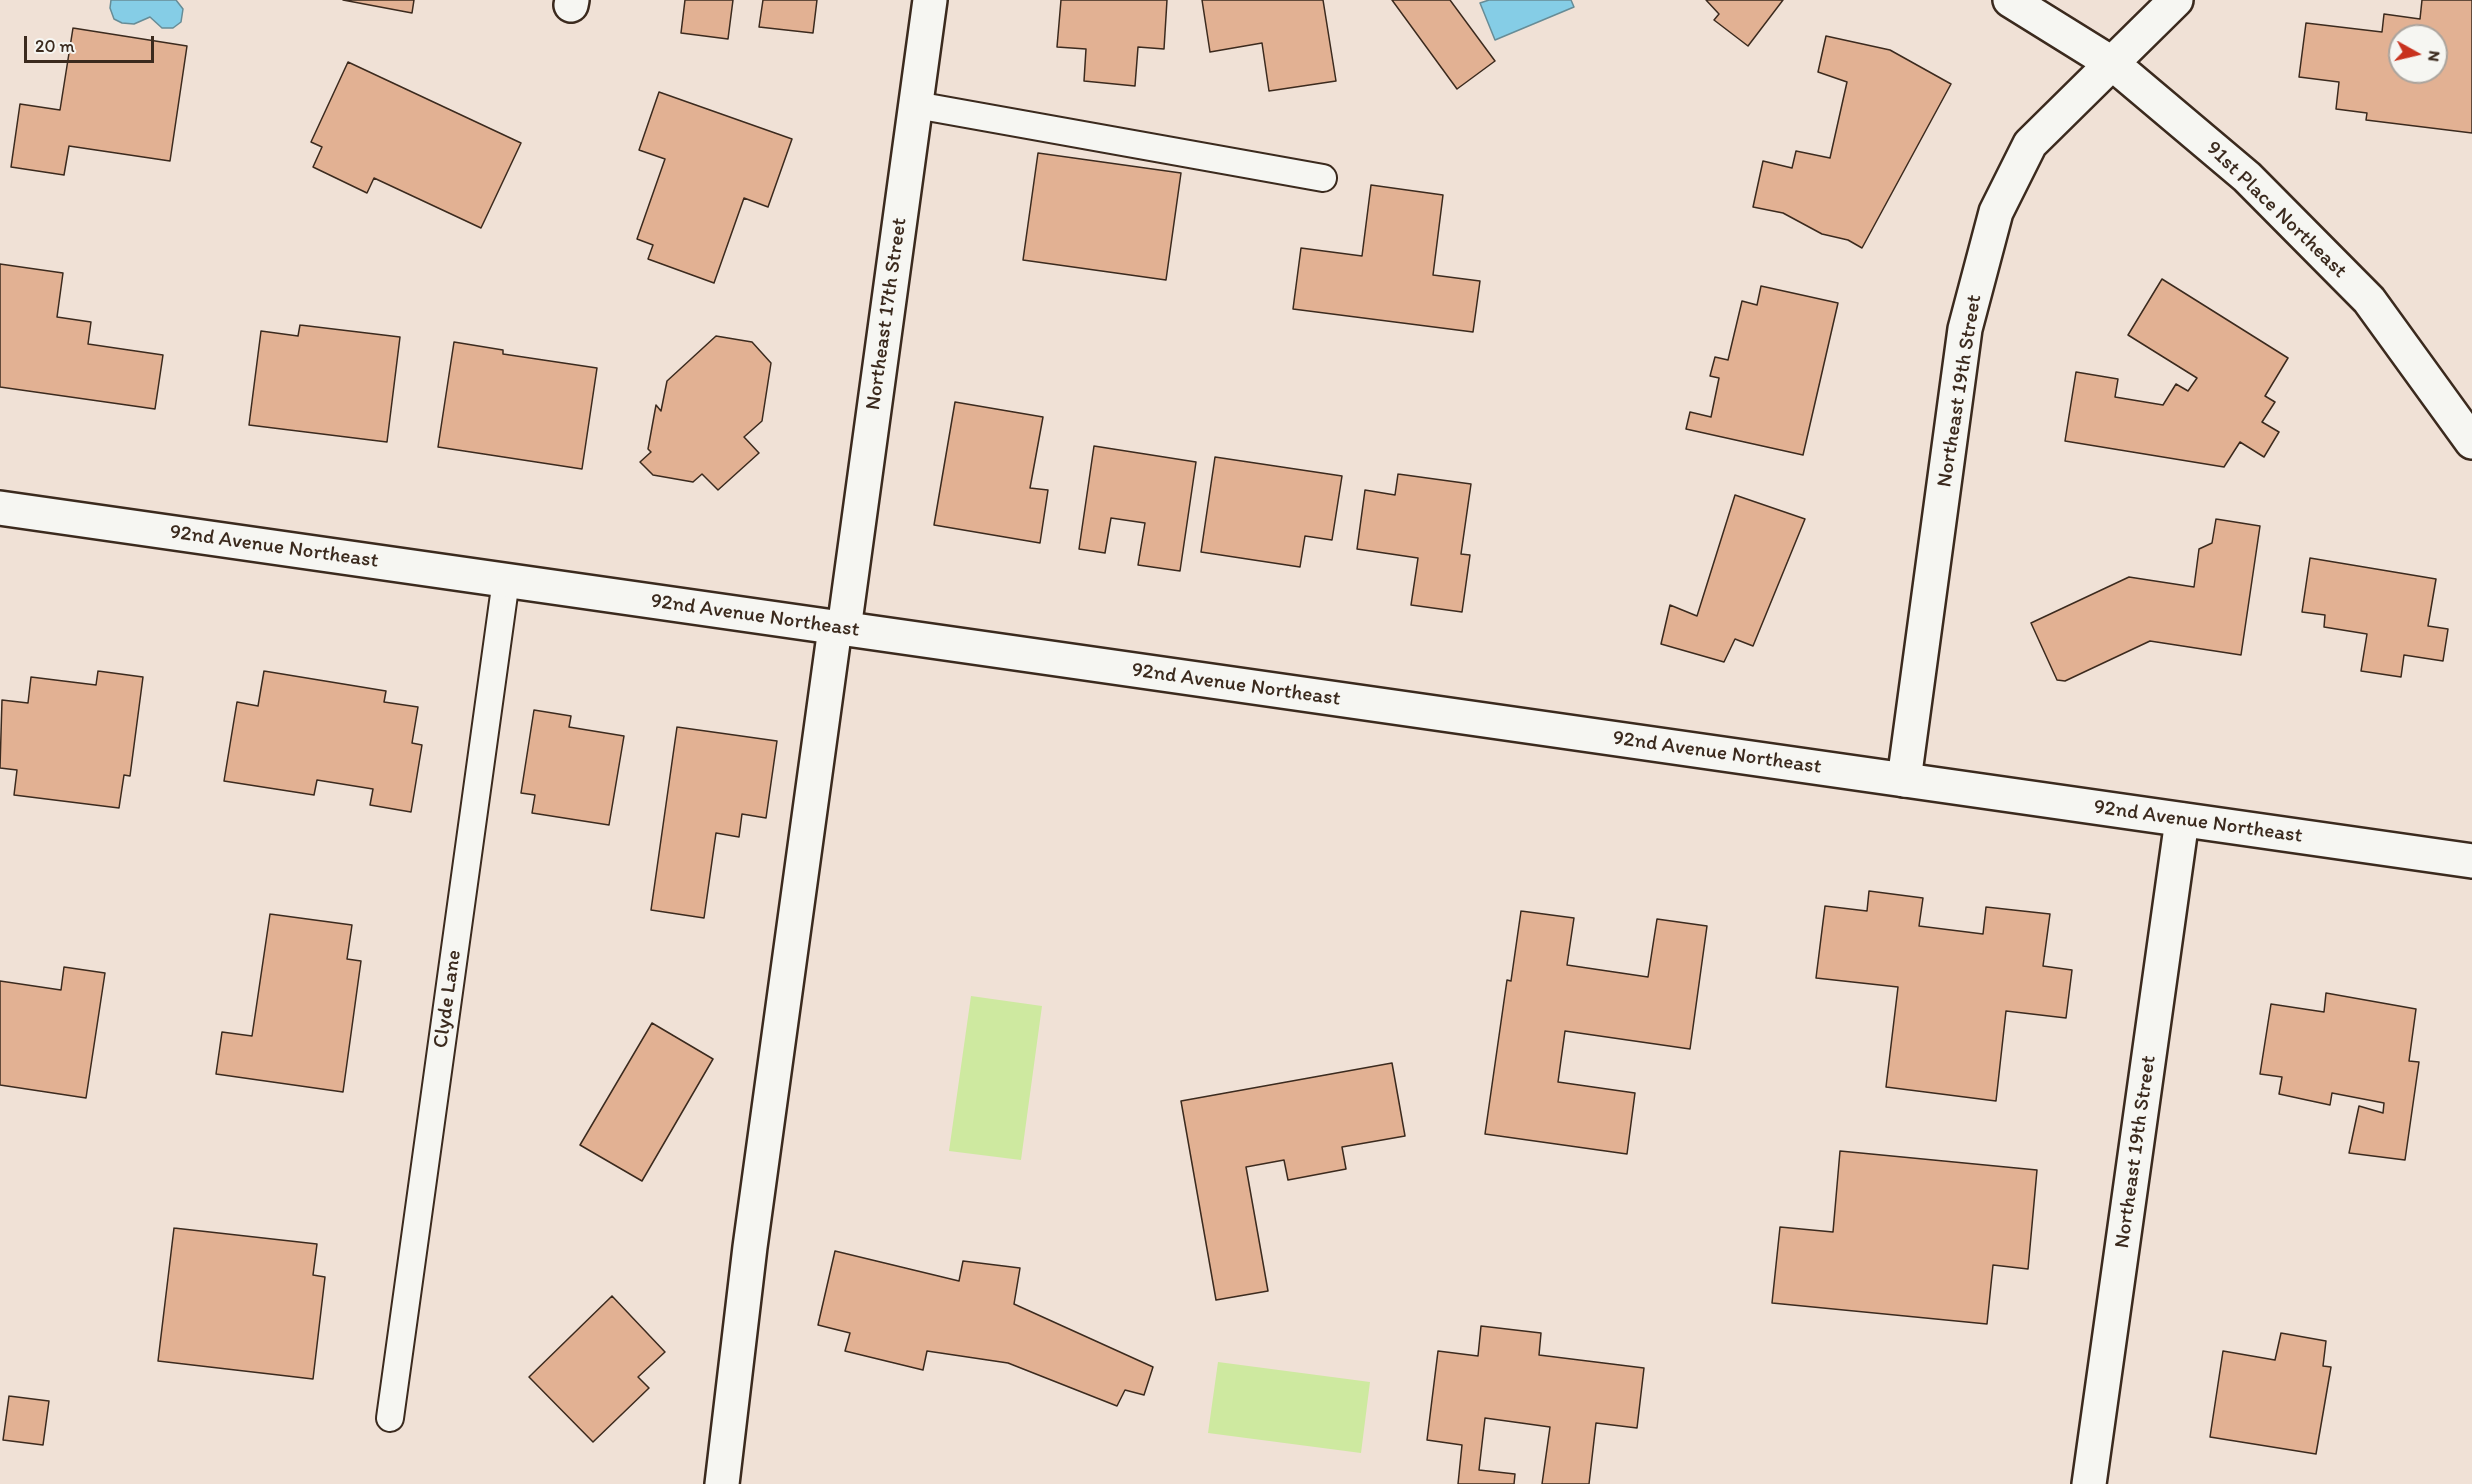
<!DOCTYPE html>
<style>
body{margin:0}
#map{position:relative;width:2472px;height:1484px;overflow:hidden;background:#f0e1d6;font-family:Itim,sans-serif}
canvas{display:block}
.north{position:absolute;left:2388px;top:24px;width:60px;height:60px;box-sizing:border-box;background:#f6f6f2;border:2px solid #aba49d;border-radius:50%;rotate:98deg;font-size:16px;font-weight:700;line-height:24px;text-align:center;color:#3b2a1e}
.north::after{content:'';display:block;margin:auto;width:21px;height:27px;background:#c8321e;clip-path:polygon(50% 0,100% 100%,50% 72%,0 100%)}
.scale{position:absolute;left:24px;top:36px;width:130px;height:27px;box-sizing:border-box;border:3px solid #3b2a1e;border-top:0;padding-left:8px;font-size:18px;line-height:21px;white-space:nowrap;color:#3b2a1e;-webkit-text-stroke:4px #f6f6f2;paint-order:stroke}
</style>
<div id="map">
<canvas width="2472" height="1484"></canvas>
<div class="north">N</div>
<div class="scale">20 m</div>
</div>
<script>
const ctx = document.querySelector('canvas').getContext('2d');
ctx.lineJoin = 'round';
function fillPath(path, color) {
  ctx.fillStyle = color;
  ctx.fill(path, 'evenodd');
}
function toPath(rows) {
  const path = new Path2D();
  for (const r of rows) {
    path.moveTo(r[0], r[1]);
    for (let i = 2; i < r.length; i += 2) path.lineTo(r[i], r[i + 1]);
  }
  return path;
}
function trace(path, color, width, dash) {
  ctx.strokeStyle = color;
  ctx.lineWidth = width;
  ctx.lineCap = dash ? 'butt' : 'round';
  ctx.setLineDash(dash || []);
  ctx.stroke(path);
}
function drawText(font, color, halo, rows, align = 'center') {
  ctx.font = font + ' Itim,sans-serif';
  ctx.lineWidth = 5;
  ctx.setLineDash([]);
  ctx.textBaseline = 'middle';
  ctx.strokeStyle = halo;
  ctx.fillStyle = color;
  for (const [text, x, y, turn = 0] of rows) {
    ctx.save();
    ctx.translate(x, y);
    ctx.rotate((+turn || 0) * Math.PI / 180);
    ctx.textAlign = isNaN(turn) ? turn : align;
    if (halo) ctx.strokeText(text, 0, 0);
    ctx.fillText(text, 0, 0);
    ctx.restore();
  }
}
fillPath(toPath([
 [971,996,1042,1006,1021,1160,949,1151],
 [1218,1362,1370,1382,1361,1453,1208,1433]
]), '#cee9a0');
const water = toPath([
 [111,0,176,0,183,9,181,22,173,28,162,28,150,17,134,24,122,23,114,19,110,8,111,0],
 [1489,0,1571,0,1574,7,1495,40,1480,3,1489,0]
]);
fillPath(water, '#85cde6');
trace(water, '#678c96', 1.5);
const building = toPath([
 [343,0,414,0,412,13,343,0],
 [685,0,733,0,728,39,681,33,685,0],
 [763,0,817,0,813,33,759,27,763,0],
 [1061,0,1167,0,1164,49,1138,47,1135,86,1084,81,1086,49,1057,47,1061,0],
 [1202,0,1323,0,1336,81,1269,91,1262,43,1210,52,1202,0],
 [1392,0,1450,0,1495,61,1457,89,1392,0],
 [1706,0,1783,0,1748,46,1714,20,1719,14,1706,0],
 [2422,0,2472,0,2472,133,2366,120,2367,113,2336,109,2339,82,2299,77,2306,23,2382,32,2384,14,2420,19,2422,0],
 [2400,36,2436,36,2436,72,2400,72,2400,36],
 [73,28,187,46,170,161,69,146,64,175,11,167,20,104,60,110,73,28],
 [1826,36,1890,50,1951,84,1862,248,1848,240,1822,234,1783,213,1753,207,1763,161,1792,168,1796,151,1830,158,1847,82,1818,72,1826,36],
 [348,62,521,143,481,228,374,178,367,193,313,167,322,147,311,142,348,62],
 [659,92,792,139,768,207,744,198,714,283,648,259,653,245,637,239,665,159,639,150,659,92],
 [1038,153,1181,173,1166,280,1023,260,1038,153],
 [1371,185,1443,195,1433,275,1480,281,1473,332,1293,309,1301,248,1362,256,1371,185],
 [0,264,63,273,57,317,91,322,88,344,163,355,155,409,0,387,0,264],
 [2162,279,2288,358,2265,396,2275,402,2262,422,2279,432,2264,457,2240,442,2224,467,2065,441,2076,372,2118,379,2115,397,2163,405,2176,384,2188,391,2197,378,2128,335,2162,279],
 [1761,286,1838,303,1803,455,1686,429,1690,412,1711,417,1719,378,1710,376,1715,357,1728,360,1742,301,1757,305,1761,286],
 [300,325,400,337,387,442,249,425,261,331,298,336,300,325],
 [716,336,752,342,771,363,762,421,744,437,759,453,718,490,702,474,693,482,653,475,640,462,651,452,648,449,656,405,661,411,667,381,716,336],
 [454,342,503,350,503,354,597,368,582,469,438,447,454,342],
 [955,402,1043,417,1030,488,1048,490,1040,543,934,525,955,402],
 [1094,446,1196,462,1180,571,1138,565,1145,523,1111,518,1105,553,1079,549,1094,446],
 [1215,457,1342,476,1332,540,1305,536,1300,567,1201,552,1215,457],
 [1398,474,1471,484,1461,554,1470,555,1462,612,1411,605,1418,558,1357,549,1365,490,1395,495,1398,474],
 [1735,495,1805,519,1753,646,1735,639,1724,662,1661,644,1670,605,1697,616,1735,495],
 [2216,519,2260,526,2241,655,2150,641,2065,681,2057,680,2031,623,2129,577,2194,587,2199,549,2212,543,2216,519],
 [2310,558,2436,579,2428,626,2448,629,2443,661,2404,655,2401,677,2361,671,2367,634,2324,627,2325,615,2302,612,2310,558],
 [98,671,143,677,130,776,124,775,119,808,14,795,17,770,0,768,2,700,28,703,31,677,96,685,98,671],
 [264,671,386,691,384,702,418,707,412,743,422,745,411,812,370,805,373,789,317,780,314,795,224,781,237,702,258,706,264,671],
 [534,710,571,716,569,727,624,736,609,825,532,813,535,795,521,793,534,710],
 [677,727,777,741,766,818,742,814,739,837,716,833,704,918,651,910,677,727],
 [1869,891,1923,898,1919,926,1983,934,1986,907,2050,914,2043,966,2072,970,2066,1018,2006,1011,1996,1101,1886,1087,1898,987,1816,978,1825,906,1867,911,1869,891],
 [1521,911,1574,918,1567,965,1648,977,1657,919,1707,926,1690,1049,1565,1031,1558,1082,1635,1093,1627,1154,1485,1134,1507,980,1511,981,1521,911],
 [270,914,352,925,347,959,361,961,343,1092,216,1074,222,1032,252,1036,270,914],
 [64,967,105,973,86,1098,0,1085,0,981,61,990,64,967],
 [2326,993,2416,1009,2409,1061,2419,1062,2405,1160,2349,1153,2359,1106,2383,1113,2384,1103,2332,1093,2330,1105,2279,1094,2282,1077,2260,1074,2271,1004,2324,1012,2326,993],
 [652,1023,713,1059,642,1181,580,1145,652,1023],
 [1392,1063,1405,1136,1342,1147,1346,1169,1288,1180,1284,1160,1246,1167,1268,1291,1216,1300,1181,1101,1392,1063],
 [1840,1151,2037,1170,2028,1269,1993,1265,1987,1324,1772,1303,1780,1227,1833,1232,1840,1151],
 [174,1228,317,1244,313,1275,325,1277,313,1379,158,1361,174,1228],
 [835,1251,959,1281,963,1261,1020,1268,1014,1304,1153,1367,1144,1395,1125,1390,1117,1406,1008,1363,927,1351,923,1370,845,1351,850,1333,818,1325,835,1251],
 [612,1296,665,1352,638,1377,649,1388,593,1442,529,1377,612,1296],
 [1481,1326,1541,1333,1539,1355,1644,1368,1637,1428,1596,1423,1589,1484,1542,1484,1550,1427,1485,1418,1479,1470,1515,1474,1514,1484,1458,1484,1462,1445,1427,1440,1438,1351,1478,1356,1481,1326],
 [2281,1333,2326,1341,2323,1366,2331,1367,2316,1454,2210,1437,2223,1351,2275,1360,2281,1333],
 [9,1396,49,1401,43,1445,3,1440,9,1396]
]);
fillPath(building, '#e2b193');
trace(building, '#3b2a1e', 1.5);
const lane = toPath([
 [916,105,1323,178],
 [390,1418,506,580]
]);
const street = toPath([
 [2010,0,2113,64,2247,177,2369,300,2472,442],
 [571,5,572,0],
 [844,629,930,0],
 [1904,780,1965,329,1996,212,2030,144,2176,0],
 [722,1484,750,1247,835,628],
 [2089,1484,2182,820]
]);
const secondary = toPath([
 [0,508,2472,861]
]);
trace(lane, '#3b2a1e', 30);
trace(street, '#3b2a1e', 38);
trace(secondary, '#3b2a1e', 38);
trace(lane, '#f6f6f2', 26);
trace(street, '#f6f6f2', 33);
trace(secondary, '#f6f6f2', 33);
drawText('21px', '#3b2a1e', '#f6f6f2', [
 ["91st Place Northeast",2276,210,44],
 ["Northeast 17th Street",887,314,-82],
 ["Northeast 19th Street",1960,391,-81],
 ["92nd Avenue Northeast",274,547,8],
 ["92nd Avenue Northeast",755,616,8],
 ["92nd Avenue Northeast",1236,685,8],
 ["92nd Avenue Northeast",1717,753,8],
 ["92nd Avenue Northeast",2198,822,8],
 ["Clyde Lane",448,999,-82],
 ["Northeast 19th Street",2136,1152,-82]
]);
</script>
